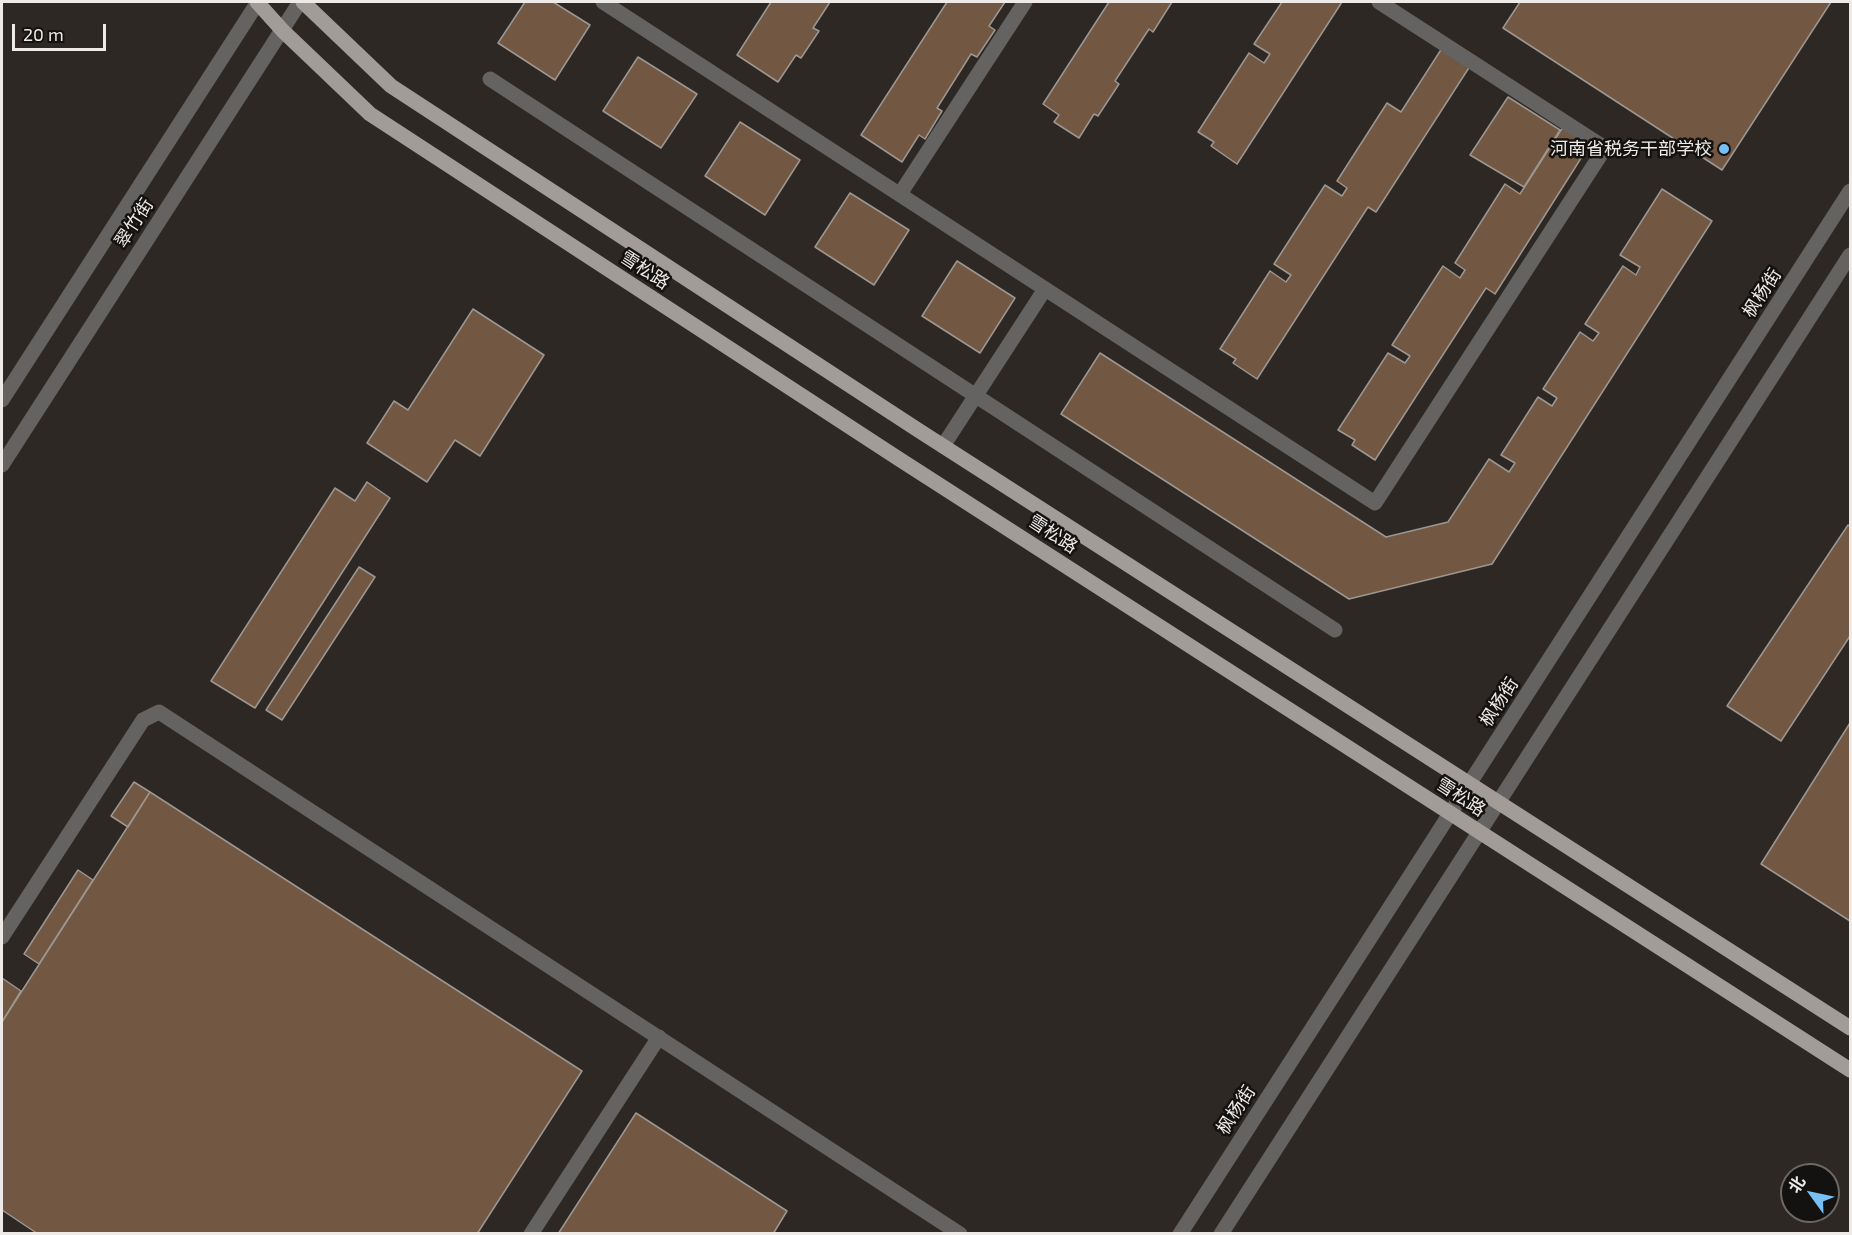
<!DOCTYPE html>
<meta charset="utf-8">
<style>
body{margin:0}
#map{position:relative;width:1852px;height:1235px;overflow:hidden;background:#2d2824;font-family:"Exo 2","Noto Sans SC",sans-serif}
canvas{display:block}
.frame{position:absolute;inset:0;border:3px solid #edeae7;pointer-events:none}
.north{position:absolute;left:1780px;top:1163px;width:60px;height:60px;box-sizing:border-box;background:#141210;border:2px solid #6b6866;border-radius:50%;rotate:303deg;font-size:16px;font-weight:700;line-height:24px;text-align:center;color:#edeae7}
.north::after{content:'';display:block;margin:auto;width:21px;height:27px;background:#77c0f7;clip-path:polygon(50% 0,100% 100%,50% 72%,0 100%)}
.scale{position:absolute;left:12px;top:24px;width:94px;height:27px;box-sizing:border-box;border:3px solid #edeae7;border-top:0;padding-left:8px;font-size:18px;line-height:21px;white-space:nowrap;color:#edeae7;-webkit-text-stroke:4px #141210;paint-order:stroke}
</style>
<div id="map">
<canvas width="1852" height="1235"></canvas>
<div class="frame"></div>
<div class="north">北</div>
<div class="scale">20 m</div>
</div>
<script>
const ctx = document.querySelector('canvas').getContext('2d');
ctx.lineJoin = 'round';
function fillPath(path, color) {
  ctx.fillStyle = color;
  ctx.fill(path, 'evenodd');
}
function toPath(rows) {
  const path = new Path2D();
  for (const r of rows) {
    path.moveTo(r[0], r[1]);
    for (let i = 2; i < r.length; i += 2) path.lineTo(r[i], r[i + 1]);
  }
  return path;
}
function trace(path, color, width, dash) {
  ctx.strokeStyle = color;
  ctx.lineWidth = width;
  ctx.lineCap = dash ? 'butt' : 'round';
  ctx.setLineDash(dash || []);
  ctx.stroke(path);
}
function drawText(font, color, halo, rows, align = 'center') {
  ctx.font = font + ' "Exo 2","Noto Sans SC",sans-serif';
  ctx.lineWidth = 5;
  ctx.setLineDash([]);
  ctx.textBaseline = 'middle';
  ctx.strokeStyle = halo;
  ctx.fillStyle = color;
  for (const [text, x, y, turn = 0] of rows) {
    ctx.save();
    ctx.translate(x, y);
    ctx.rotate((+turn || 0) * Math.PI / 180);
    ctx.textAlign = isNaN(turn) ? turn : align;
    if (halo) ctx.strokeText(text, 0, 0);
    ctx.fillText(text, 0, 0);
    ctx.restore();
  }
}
const building = toPath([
 [525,2,553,2,590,25,555,80,498,43,525,2],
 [771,2,830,2,813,28,819,31,801,58,796,55,778,82,737,55,771,2],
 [947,2,1005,2,989,26,995,30,977,57,971,54,937,108,942,111,925,139,919,135,902,162,861,135,947,2],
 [1109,2,1172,2,1153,32,1149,29,1115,81,1119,84,1098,116,1094,114,1079,138,1054,122,1059,115,1043,104,1109,2],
 [1282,2,1342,2,1237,164,1211,146,1214,142,1198,132,1249,53,1264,63,1270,54,1254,44,1282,2],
 [1520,2,1831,2,1722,170,1503,28,1520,2],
 [1444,45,1472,63,1376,212,1368,207,1257,379,1233,363,1236,359,1220,349,1270,271,1286,282,1291,275,1274,264,1325,185,1342,196,1347,188,1337,181,1387,103,1401,112,1444,45],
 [638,57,697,94,661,148,603,111,638,57],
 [1508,97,1560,130,1524,187,1470,155,1508,97],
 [740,122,800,160,765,215,705,176,740,122],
 [1563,127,1590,144,1495,294,1486,288,1375,460,1352,445,1355,440,1338,430,1388,353,1405,363,1410,356,1392,345,1443,266,1460,278,1465,270,1455,263,1505,184,1520,194,1563,127],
 [1662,189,1712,221,1492,564,1349,599,1061,414,1100,353,1386,537,1448,522,1489,459,1509,472,1515,463,1501,455,1538,397,1552,406,1557,398,1543,389,1580,332,1593,341,1599,333,1585,324,1623,266,1636,275,1640,267,1620,255,1662,189],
 [850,193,909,230,874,285,815,247,850,193],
 [957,261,1015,298,980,353,922,316,957,261],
 [473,309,544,355,480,456,455,440,427,482,367,443,394,401,408,410,473,309],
 [367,482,390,498,255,708,211,681,335,488,355,501,367,482],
 [1848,525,1850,526,1850,636,1781,741,1727,706,1848,525],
 [359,567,375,577,282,720,266,710,359,567],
 [1850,723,1850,921,1761,864,1850,723],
 [134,782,150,792,128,827,111,816,134,782],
 [150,792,582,1071,477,1234,38,1234,2,1210,2,1022,150,792],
 [78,870,93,880,39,964,24,954,78,870],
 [2,978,21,991,2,1022,2,978],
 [636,1113,787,1211,773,1234,558,1234,636,1113]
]);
fillPath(building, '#725842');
trace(building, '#9c9792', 1.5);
trace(toPath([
 [603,2,1375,503,1605,148,1379,2],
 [490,79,1335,630],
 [900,194,1025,2],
 [2,400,258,2],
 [943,446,1045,289],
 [2,465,300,2],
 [2,937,143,720,159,712,960,1234],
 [531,1234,659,1037],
 [1180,1234,1850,191],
 [1221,1234,1850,255]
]), '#656361', 15);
trace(toPath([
 [257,2,283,31,370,114,899,459,1850,1070],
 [303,2,391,86,918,430,1850,1028]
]), '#a19c98', 15);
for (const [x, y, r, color] of [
 [1724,149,6,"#77c0f7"]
]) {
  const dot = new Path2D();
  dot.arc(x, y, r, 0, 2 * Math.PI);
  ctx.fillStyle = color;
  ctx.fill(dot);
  trace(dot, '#141210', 2);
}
drawText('18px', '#edeae7', '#141210', [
 ["河南省税务干部学校",1712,149]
], 'right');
drawText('18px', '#edeae7', '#141210', [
 ["翠竹街",134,223,-57],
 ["雪松路",645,270,33],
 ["枫杨街",1762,293,-57],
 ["雪松路",1053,534,33],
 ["枫杨街",1499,702,-57],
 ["雪松路",1461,797,33],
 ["枫杨街",1236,1110,-57]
]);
</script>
